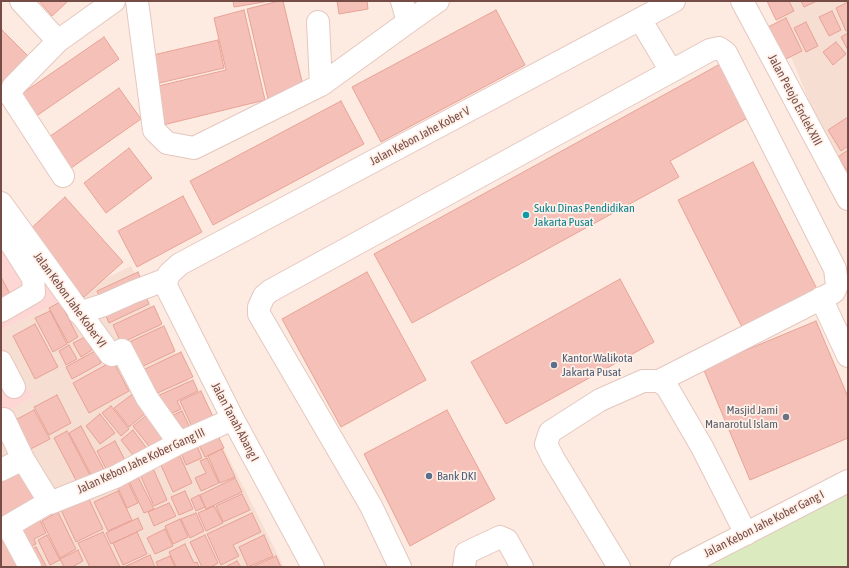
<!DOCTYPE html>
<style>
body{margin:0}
#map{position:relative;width:849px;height:568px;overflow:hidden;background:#fdebe1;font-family:"Asap Condensed",sans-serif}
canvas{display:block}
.frame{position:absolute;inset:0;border:2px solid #764c46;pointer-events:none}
</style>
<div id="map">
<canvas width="849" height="568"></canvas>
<div class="frame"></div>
</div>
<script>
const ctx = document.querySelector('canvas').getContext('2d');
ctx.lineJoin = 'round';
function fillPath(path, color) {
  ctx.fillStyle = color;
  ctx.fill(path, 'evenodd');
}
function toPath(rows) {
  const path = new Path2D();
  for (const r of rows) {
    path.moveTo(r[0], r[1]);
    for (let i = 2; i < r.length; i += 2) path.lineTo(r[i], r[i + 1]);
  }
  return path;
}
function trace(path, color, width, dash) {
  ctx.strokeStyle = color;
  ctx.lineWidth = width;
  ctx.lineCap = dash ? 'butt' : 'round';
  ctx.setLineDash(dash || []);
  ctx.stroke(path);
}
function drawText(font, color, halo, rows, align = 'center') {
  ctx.font = font + ' "Asap Condensed",sans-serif';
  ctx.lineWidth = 3.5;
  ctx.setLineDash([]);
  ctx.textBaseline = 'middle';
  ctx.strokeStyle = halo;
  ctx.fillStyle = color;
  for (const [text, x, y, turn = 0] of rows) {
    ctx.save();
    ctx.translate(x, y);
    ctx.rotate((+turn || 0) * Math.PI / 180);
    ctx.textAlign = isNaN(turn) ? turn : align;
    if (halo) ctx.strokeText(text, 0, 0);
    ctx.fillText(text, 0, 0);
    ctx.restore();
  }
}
fillPath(toPath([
 [768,1,848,1,848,195],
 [131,266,284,567,1,567,1,415,33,397,1,342,1,330]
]), '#f7ded2');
fillPath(toPath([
 [1,206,67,298,1,330],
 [1,342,33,397,1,415]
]), '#fed6d4');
fillPath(toPath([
 [848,482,848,567,693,567]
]), '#dcebbf');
const building = toPath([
 [39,1,68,1,52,16,39,1],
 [233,1,270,1,234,7,233,1],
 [279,1,283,1,304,90,268,99,247,9,279,1],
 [337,1,367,1,368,9,339,14,337,1],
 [767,1,789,1,794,11,776,20,767,1],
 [801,1,817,1,804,7,801,1],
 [848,2,848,30,846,31,836,8,848,2],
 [244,10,265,100,163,125,154,87,226,70,214,18,244,10],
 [496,10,525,65,381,142,352,87,496,10],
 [832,11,841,30,829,36,819,17,832,11],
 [786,18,802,51,784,60,768,27,786,18],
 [806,22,818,46,806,52,794,28,806,22],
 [2,30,31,59,1,88,1,31,2,30],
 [848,33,848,50,841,37,848,33],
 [104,37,119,59,32,119,17,97,104,37],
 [218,40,224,68,155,84,149,56,218,40],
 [836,42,846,54,833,65,823,52,836,42],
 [722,63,751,116,670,161,679,177,412,323,374,254,722,63],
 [119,88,141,119,71,168,49,137,119,88],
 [341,101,364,144,213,225,190,181,341,101],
 [848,117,848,146,841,151,828,130,848,117],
 [129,148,152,178,106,213,84,183,129,148],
 [848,150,848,172,838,157,848,150],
 [753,162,817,289,742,327,678,200,753,162],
 [183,196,202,232,137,267,118,231,183,196],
 [65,197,123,262,84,297,26,233,65,197],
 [138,272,144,286,103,304,97,291,138,272],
 [367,272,426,380,341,427,282,319,367,272],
 [1,277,10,294,1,299,1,277],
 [620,279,654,342,506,424,471,362,620,279],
 [142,289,149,304,109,323,102,307,142,289],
 [60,302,78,337,68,343,49,308,60,302],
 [154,306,162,324,121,343,113,325,154,306],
 [50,311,67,344,53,352,35,318,50,311],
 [816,321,848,397,848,438,750,480,703,368,816,321],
 [35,324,58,367,35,379,13,336,35,324],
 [164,326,175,351,137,369,125,344,164,326],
 [85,337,92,350,81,357,73,343,85,337],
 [69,345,77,359,66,365,59,351,69,345],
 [95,351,101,363,72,379,66,367,95,351],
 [181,352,193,377,153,395,141,371,181,352],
 [113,361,129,391,89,413,73,383,113,361],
 [193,380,198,391,177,401,181,409,162,418,153,398,193,380],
 [201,391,215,421,194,431,180,401,201,391],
 [134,393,148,411,129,427,114,408,134,393],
 [57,395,71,423,49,435,34,407,57,395],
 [111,406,129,429,121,436,102,413,111,406],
 [34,410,50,439,23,453,8,424,34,410],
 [447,410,495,499,410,546,364,454,447,410],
 [182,411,192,432,177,439,167,418,182,411],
 [100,414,115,433,100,444,86,426,100,414],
 [148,414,167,438,152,450,133,426,148,414],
 [81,426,108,477,96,484,69,433,81,426],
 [214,428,224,448,205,457,195,437,214,428],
 [133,430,148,450,136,459,121,440,133,430],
 [67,431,93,481,80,488,54,438,67,431],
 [115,441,128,466,109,475,97,451,115,441],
 [195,441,202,458,186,465,179,448,195,441],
 [222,449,235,477,220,483,208,456,222,449],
 [179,454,192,483,173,492,160,463,179,454],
 [207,458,219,483,201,491,195,478,206,473,200,461,207,458],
 [22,460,45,500,6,523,1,514,1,472,22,460],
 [152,466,167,500,154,506,139,472,152,466],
 [138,477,154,509,144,513,129,481,138,477],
 [235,478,242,492,206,509,200,495,235,478],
 [128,482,138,503,127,508,117,486,128,482],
 [118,491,132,520,108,531,94,502,118,491],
 [185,491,193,509,179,515,171,497,185,491],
 [242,494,250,510,223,522,216,506,242,494],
 [199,495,205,507,196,511,191,499,199,495],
 [88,497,103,529,76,542,61,510,88,497],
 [169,503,176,516,154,526,148,512,169,503],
 [214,506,223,523,206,531,198,513,214,506],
 [58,512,76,549,60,558,42,521,58,512],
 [196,513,204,531,190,538,181,519,196,513],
 [252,513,261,532,233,545,239,556,221,565,207,534,252,513],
 [39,518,46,533,34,539,36,544,23,551,13,531,39,518],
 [138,518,143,529,111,544,106,533,138,518],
 [180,519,188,537,173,544,165,526,180,519],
 [165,529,173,546,155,554,147,538,165,529],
 [103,532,120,567,90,567,78,543,103,532],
 [137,532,147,554,123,565,113,543,137,532],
 [47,535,60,560,50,565,38,540,47,535],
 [205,535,218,563,211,567,202,567,190,542,205,535],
 [264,535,273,556,248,567,239,547,264,535],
 [13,537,28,567,1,567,1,543,13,537],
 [185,544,194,563,197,562,199,567,176,567,169,552,185,544],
 [36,547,46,566,45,567,31,567,24,553,36,547],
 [78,550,83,561,72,567,64,567,60,559,78,550],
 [150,555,155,567,124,567,150,555],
 [170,556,175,567,158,567,156,562,170,556],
 [276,556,281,567,252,567,276,556],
 [237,561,241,567,225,567,237,561]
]);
fillPath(building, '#f4c0b7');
trace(building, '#e8a296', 1);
const minor = toPath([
 [21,1,58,41,114,1],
 [137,1,154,130,167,143,194,148,321,85,408,22,402,1],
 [742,1,848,199],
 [640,19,671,71],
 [318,22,321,85],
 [408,22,438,1],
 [58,41,13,87,11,96,63,176],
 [1,203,110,354,112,355,122,350,147,398,179,443],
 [1,228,33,278,34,292,1,311],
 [821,298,848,356],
 [79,313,104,305,133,292,167,279],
 [1,362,14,387],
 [4,419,23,459,50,503,115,477,179,443,233,419],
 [1,470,23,459],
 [30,567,8,526,49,502],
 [313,567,233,419,167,288,166,283,169,274,180,264,674,1],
 [400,567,371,506,259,314,259,307,264,296,270,291,710,50,719,48,726,53,835,269,837,285,834,292,659,381],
 [464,567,466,553,500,537,507,540,522,567],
 [619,567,553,458,546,444,550,432,600,400,643,381,659,381,667,387,702,447,746,534],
 [681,567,848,481]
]);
trace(minor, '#e4c7bf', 24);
trace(minor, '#fff', 22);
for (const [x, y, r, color] of [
 [526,215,4,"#0f9aa8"],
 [554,365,4,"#5c6f8a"],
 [786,417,4,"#6b7280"],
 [429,476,4,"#5c6f8a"]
]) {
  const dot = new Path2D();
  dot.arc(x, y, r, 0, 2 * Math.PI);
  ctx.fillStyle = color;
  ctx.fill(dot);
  trace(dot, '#fff0e8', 1.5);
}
drawText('12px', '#764c46', '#fff0e8', [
 ["Jalan Petojo Enclek XIII",795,100,62],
 ["Jalan Kebon Jahe Kober V",420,136,-28],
 ["Jalan Kebon Jahe Kober VI",70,300,54],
 ["Jalan Tanah Abang I",235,422,62],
 ["Jalan Kebon Jahe Kober Gang III",141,461,-25],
 ["Jalan Kebon Jahe Kober Gang I",764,524,-27]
]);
drawText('12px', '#0d838f', '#fff0e8', [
 ["Suku Dinas Pendidikan",534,208],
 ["Jakarta Pusat",534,222]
], 'left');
drawText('12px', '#4e5e75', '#fff0e8', [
 ["Kantor Walikota",562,358],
 ["Jakarta Pusat",562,372],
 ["Bank DKI",437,476]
], 'left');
drawText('12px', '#5b616d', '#fff0e8', [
 ["Masjid Jami",778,410],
 ["Manarotul Islam",778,424]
], 'right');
</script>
